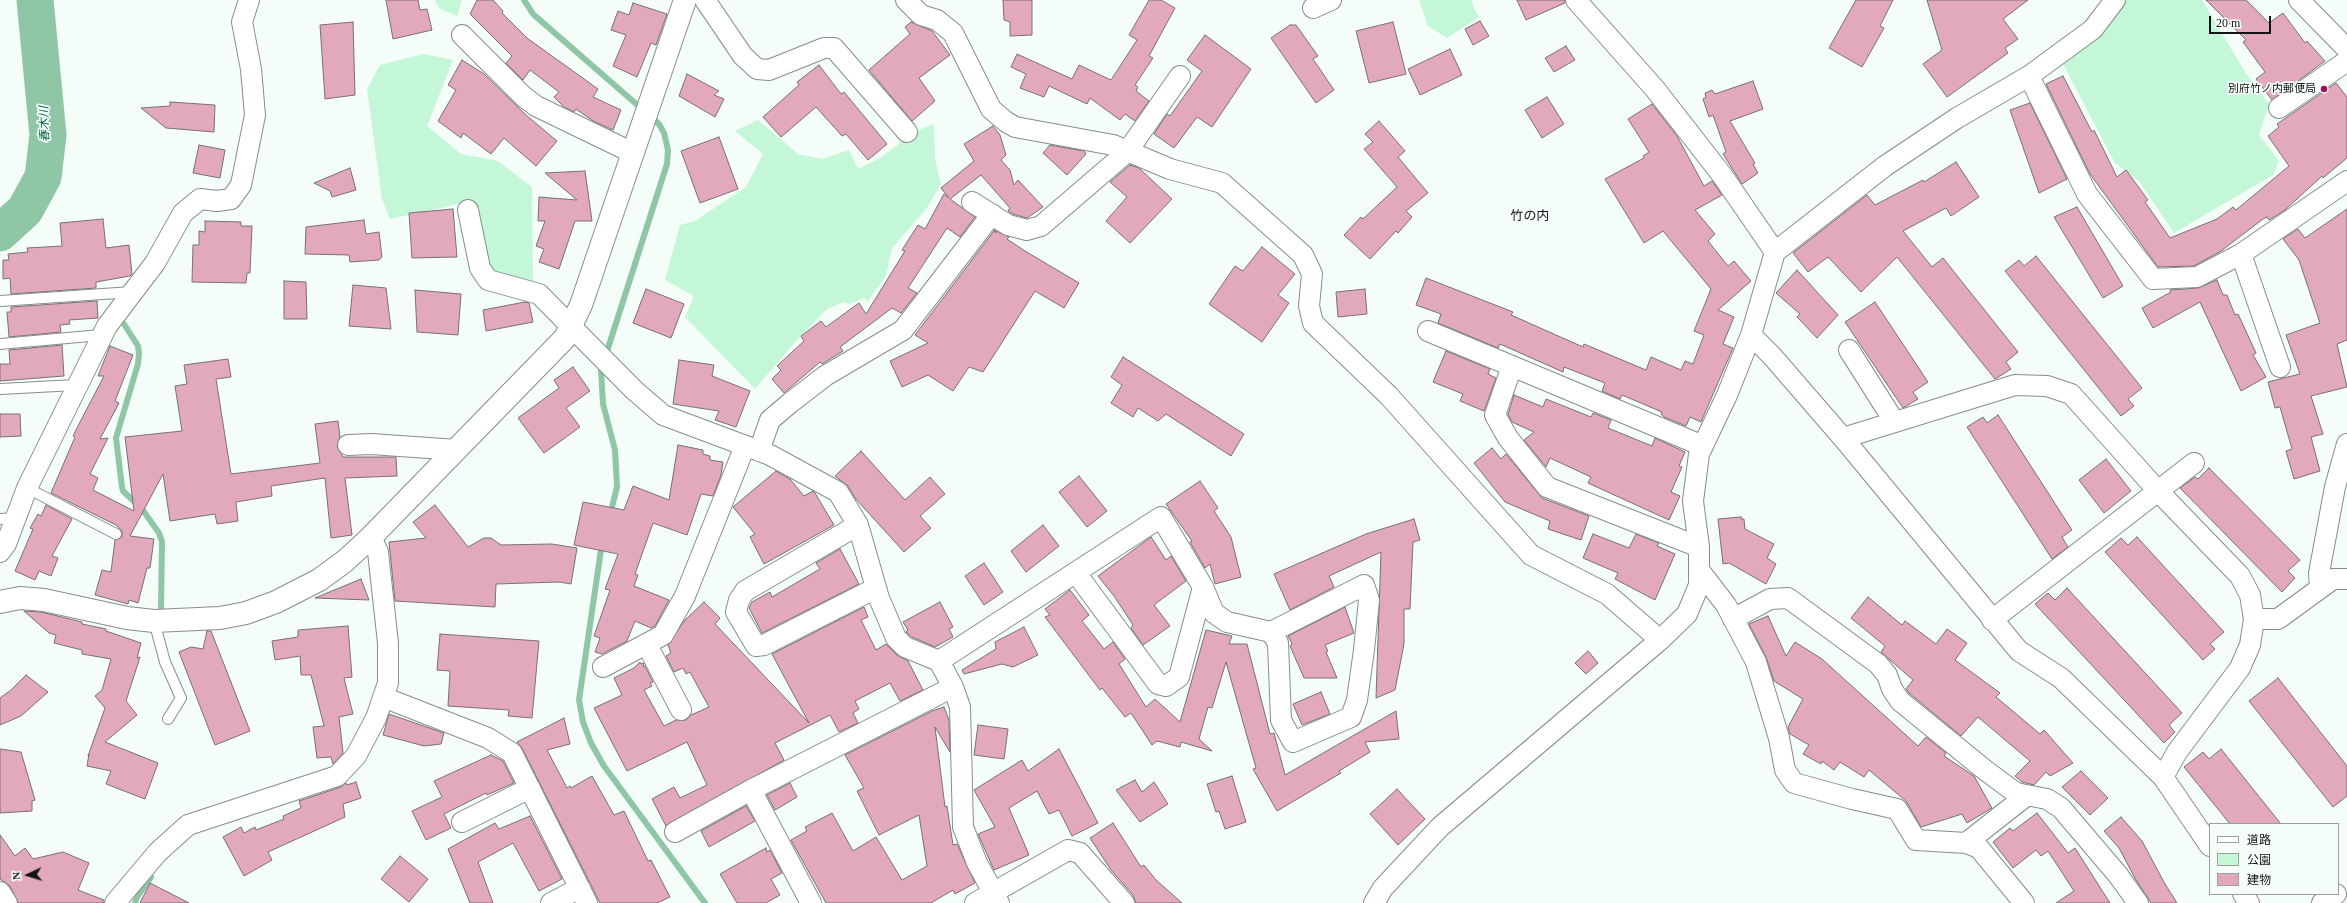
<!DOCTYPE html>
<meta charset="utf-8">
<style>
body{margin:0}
#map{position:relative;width:2347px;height:903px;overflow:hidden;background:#f5fdf8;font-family:"Times New Roman","Noto Sans JP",serif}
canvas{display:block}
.legend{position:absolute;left:2209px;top:823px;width:130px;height:72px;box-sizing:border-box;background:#f5fdf8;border:1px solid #9aa09c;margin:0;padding:5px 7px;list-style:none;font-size:12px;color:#121513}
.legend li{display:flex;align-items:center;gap:8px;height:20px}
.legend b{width:20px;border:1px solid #9aa09c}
.north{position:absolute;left:8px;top:855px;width:40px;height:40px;-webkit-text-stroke:3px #f5fdf8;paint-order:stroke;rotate:266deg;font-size:11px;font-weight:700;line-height:16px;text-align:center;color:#121513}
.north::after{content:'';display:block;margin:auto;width:14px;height:18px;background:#121513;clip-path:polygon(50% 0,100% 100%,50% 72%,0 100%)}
.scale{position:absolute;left:2209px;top:16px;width:62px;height:18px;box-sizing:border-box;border:2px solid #121513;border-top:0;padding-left:5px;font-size:12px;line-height:14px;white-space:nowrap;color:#121513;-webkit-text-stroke:3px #f5fdf8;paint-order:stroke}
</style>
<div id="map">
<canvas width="2347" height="903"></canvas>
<ul class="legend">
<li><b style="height:5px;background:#fff"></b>道路</li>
<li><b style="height:11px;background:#c4f7d8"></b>公園</li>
<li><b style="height:11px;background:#e2a8be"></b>建物</li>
</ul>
<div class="north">N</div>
<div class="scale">20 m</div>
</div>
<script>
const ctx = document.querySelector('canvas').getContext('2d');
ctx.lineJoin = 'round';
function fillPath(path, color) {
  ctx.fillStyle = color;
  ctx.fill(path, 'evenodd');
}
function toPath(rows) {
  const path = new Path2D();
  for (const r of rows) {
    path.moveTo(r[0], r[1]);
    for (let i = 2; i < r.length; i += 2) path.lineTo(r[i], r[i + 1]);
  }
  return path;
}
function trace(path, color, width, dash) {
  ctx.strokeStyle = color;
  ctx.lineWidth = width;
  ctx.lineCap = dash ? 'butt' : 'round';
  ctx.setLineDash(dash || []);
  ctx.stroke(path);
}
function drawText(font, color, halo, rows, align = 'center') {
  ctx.font = font + ' "Times New Roman","Noto Sans JP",serif';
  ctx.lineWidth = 3.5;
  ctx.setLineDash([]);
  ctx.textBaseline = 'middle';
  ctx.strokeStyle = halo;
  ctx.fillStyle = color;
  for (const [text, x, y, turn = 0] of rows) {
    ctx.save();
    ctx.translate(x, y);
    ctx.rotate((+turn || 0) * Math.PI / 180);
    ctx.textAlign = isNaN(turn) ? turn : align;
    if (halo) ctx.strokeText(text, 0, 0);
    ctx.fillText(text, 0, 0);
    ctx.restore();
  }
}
fillPath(toPath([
 [435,0,462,0,457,16,439,8],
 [1419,0,1472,0,1474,9,1479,17,1447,38,1428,26],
 [2121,0,2202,0,2245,72,2269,104,2259,135,2279,161,2273,175,2174,233,2139,181,2115,163,2063,64,2071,49],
 [423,54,453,60,427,126,461,154,498,161,532,187,533,285,491,274,473,201,390,219,382,199,367,89,380,65],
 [758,120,798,154,822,159,849,150,858,169,880,158,916,131,934,124,935,159,941,184,927,208,892,248,886,276,868,301,864,298,850,304,844,302,827,309,796,341,755,389,685,317,694,296,665,280,680,225,695,221,746,187,763,154,735,131]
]), '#c4f7d8');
trace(toPath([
 [524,0,533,14,642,109],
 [124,324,138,346,139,353,138,364,116,438,122,487,123,491,142,509,159,533,162,542,161,608],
 [610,515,617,487,615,450,603,404,601,370,667,164,668,150,664,133,659,124,649,115],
 [602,543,579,700,583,722,591,743,604,766,705,903],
 [135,903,137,897,151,877]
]), '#8fc6a6', 6);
trace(toPath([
 [0,233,25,210,43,177,48,135,35,0]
]), '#8fc6a6', 37);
const building = toPath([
 [386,0,418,0,420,10,427,9,432,30,393,39,386,0],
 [477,0,493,0,503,11,502,13,527,38,598,89,593,97,621,110,613,130,593,121,576,109,574,112,564,107,554,97,559,92,530,70,523,80,506,63,512,56,470,14,477,0],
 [1003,0,1032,0,1032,35,1010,36,1010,22,1004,20,1003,0],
 [1149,0,1161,0,1175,8,1149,56,1153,58,1135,85,1138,87,1136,91,1149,101,1135,121,1125,114,1120,120,1090,98,1087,104,1049,86,1044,97,1020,88,1026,74,1011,67,1017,54,1072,79,1079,65,1111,80,1137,40,1129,35,1149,0],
 [1517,0,1565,0,1565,3,1526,20,1517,0],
 [1856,0,1893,0,1880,26,1884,28,1862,67,1829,48,1856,0],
 [1927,0,2028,0,2003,19,2018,39,2005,48,2008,53,1947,97,1923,64,1942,50,1927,0],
 [2206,0,2246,0,2269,23,2283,13,2305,43,2307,41,2325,61,2272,100,2256,79,2265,72,2243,42,2246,40,2206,0],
 [633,3,667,14,656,45,651,43,637,77,613,66,626,35,611,30,618,11,629,15,633,3],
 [1480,21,1489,36,1473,45,1465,29,1480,21],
 [353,22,355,95,325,99,320,25,353,22],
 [911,22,932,31,950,55,919,78,935,101,912,121,869,70,910,34,905,27,911,22],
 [1393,22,1406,74,1369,83,1356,31,1393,22],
 [1290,25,1296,25,1318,56,1313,59,1334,90,1316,103,1271,38,1290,25],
 [1205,35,1251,69,1212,127,1197,117,1174,148,1154,134,1167,114,1170,116,1202,71,1187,60,1205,35],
 [1566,46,1575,60,1554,72,1545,58,1566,46],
 [1450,49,1462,75,1420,95,1408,69,1450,49],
 [462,60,484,74,526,115,557,141,536,166,504,138,491,154,463,133,461,138,438,121,456,90,448,85,462,60],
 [819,65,841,94,844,92,887,144,868,160,846,134,842,136,816,107,781,137,763,117,799,85,797,82,819,65],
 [687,74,719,91,714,95,724,99,715,117,679,96,687,74],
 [2063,76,2092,132,2094,130,2117,177,2126,170,2148,200,2145,202,2170,238,2217,219,2233,207,2236,210,2289,166,2268,136,2279,127,2277,124,2336,83,2347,97,2347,158,2323,178,2322,176,2285,210,2269,220,2267,217,2263,219,2221,251,2194,266,2158,267,2090,174,2046,84,2063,76],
 [1753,81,1763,109,1730,121,1755,163,1753,164,1758,173,1742,184,1723,154,1726,152,1713,115,1709,117,1703,99,1706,97,1705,93,1712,90,1715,94,1753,81],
 [1547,97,1564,124,1542,138,1525,110,1547,97],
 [170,102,215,105,214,132,166,128,141,108,170,106,170,102],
 [2030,103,2067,179,2039,193,2010,110,2030,103],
 [1652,104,1677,136,1704,186,1712,181,1722,195,1695,210,1715,234,1708,241,1728,266,1734,261,1751,281,1718,310,1734,317,1723,344,1733,348,1701,422,1690,417,1686,426,1664,417,1661,414,1662,412,1622,395,1620,399,1602,391,1605,383,1564,367,1563,372,1500,344,1498,348,1438,323,1441,314,1416,305,1426,278,1513,312,1511,315,1583,347,1584,344,1646,370,1651,357,1681,370,1685,361,1693,364,1704,335,1694,331,1711,289,1663,231,1644,243,1605,179,1644,158,1643,156,1649,152,1628,119,1652,104],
 [1379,121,1405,151,1398,157,1428,193,1406,211,1412,217,1398,233,1396,231,1370,259,1344,235,1361,217,1363,219,1397,187,1364,149,1373,142,1365,134,1379,121],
 [993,126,1000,135,1006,155,1001,160,1010,170,1014,185,1018,180,1043,207,1027,218,1013,214,1008,211,1010,208,981,175,950,199,975,217,960,237,947,228,908,288,917,293,901,313,892,308,840,347,843,351,822,364,820,362,784,393,772,379,781,370,777,366,804,341,801,336,821,321,826,327,859,303,866,314,905,251,902,250,918,225,925,229,944,194,949,198,941,188,974,161,964,144,993,126],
 [719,137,738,189,700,203,681,151,719,137],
 [199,145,225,150,220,178,193,173,199,145],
 [1050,145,1084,151,1086,154,1067,175,1043,153,1050,145],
 [1956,162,1979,197,1951,216,1946,208,1903,231,1932,267,1943,258,2018,352,2006,362,2011,369,1995,379,1897,257,1861,292,1828,257,1808,272,1793,253,1867,195,1875,205,1923,180,1924,182,1956,162],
 [1130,165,1139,168,1172,199,1130,243,1106,221,1127,197,1110,182,1130,165],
 [350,168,356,190,332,197,330,191,314,183,350,168],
 [585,171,592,221,575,221,559,269,539,262,544,249,536,246,545,221,538,221,539,197,577,200,545,173,585,171],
 [2077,207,2123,286,2103,298,2054,217,2077,207],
 [453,209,457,257,412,258,409,213,453,209],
 [2347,209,2347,340,2337,344,2347,387,2311,396,2323,434,2311,437,2320,471,2294,479,2286,451,2292,449,2280,407,2275,408,2268,382,2300,374,2286,335,2320,323,2299,260,2283,239,2298,229,2305,238,2347,209],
 [103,219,106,248,129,245,132,274,130,276,96,282,96,288,11,294,10,278,3,279,3,260,9,260,8,254,28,252,27,248,62,246,60,223,103,219],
 [364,220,366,234,379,232,382,257,379,260,350,262,349,255,305,254,306,227,364,220],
 [205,221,241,222,241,226,252,226,250,273,247,273,246,283,192,282,193,245,199,245,199,231,205,232,205,221],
 [994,230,1009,237,1007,239,1025,251,1079,283,1064,308,1035,291,983,372,969,367,953,391,928,375,902,387,890,361,928,343,915,335,994,231,996,233,994,230],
 [1262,247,1295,274,1278,295,1289,303,1262,342,1209,304,1235,266,1243,271,1262,247],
 [2036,256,2142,388,2128,399,2134,406,2121,416,2005,271,2019,260,2024,266,2036,256],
 [1797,270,1838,315,1817,338,1797,317,1800,314,1776,293,1797,270],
 [2217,280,2223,295,2227,295,2235,315,2238,314,2256,353,2253,355,2266,377,2241,391,2200,302,2153,328,2142,308,2171,292,2170,290,2198,288,2217,280],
 [284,281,306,282,307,319,284,319,284,281],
 [353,285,386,288,391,329,349,326,353,285],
 [646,289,684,304,671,338,633,323,646,289],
 [1365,289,1367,314,1338,317,1336,292,1365,289],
 [415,290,461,294,458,335,417,332,415,290],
 [97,301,98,318,69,320,70,324,60,325,61,332,9,337,7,312,11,312,11,307,97,301],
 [525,302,529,303,533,322,486,331,483,310,525,302],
 [1875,302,1928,382,1913,392,1918,399,1903,408,1845,322,1875,302],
 [62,345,64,376,0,381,0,364,10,364,9,350,62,345],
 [110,346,133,355,115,401,119,403,100,439,108,438,90,474,98,478,93,490,134,511,125,437,182,431,175,386,187,384,184,365,228,359,231,377,216,379,231,474,320,463,315,424,338,421,340,437,337,446,343,457,396,457,397,476,345,478,352,535,331,538,325,478,271,486,272,496,236,502,238,521,217,524,215,514,170,521,163,474,130,536,154,539,150,568,147,568,138,603,129,600,128,604,95,595,102,570,111,572,115,540,122,537,122,531,116,525,51,493,75,437,73,436,79,424,104,376,98,376,110,346],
 [1446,351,1490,369,1488,374,1496,378,1484,411,1460,401,1463,394,1433,382,1446,351],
 [1123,357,1244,434,1231,456,1166,414,1158,421,1138,408,1133,417,1111,403,1122,385,1111,377,1123,357],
 [679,360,714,365,712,376,750,391,736,427,715,420,719,411,673,404,679,360],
 [573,367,590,391,566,408,580,427,544,453,518,418,559,388,554,380,573,367],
 [1514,395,1543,407,1546,399,1591,417,1593,413,1611,420,1608,428,1652,446,1655,438,1685,452,1679,466,1682,467,1671,492,1680,496,1669,520,1588,483,1591,477,1550,458,1546,467,1524,440,1534,432,1512,422,1508,414,1514,395],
 [0,414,20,414,21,436,0,437,0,414],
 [1998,415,2072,530,2062,537,2068,547,2052,559,1967,427,1983,417,1987,423,1998,415],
 [678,445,703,450,703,454,710,456,710,460,723,462,721,475,713,496,701,494,687,535,653,523,635,574,638,575,634,586,669,600,655,626,651,628,635,621,627,641,602,654,595,652,600,638,594,636,610,590,605,589,618,554,574,545,583,502,624,510,633,486,669,500,678,445],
 [1492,448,1501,459,1506,454,1542,498,1589,516,1581,540,1548,529,1550,521,1505,502,1474,463,1492,448],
 [861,451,905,500,930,477,945,494,920,516,931,528,904,552,855,498,848,486,835,476,861,451],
 [2106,459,2131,491,2104,513,2079,480,2106,459],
 [2209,468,2300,560,2288,571,2295,578,2282,592,2180,488,2195,477,2198,479,2209,468],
 [776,471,790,479,804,496,813,491,815,493,834,525,764,564,750,537,755,534,733,507,776,471],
 [1079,476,1107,511,1087,527,1059,492,1079,476],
 [1200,481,1218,508,1214,511,1231,537,1241,577,1215,584,1210,564,1205,568,1190,542,1192,541,1166,504,1200,481],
 [46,505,72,519,52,556,58,558,51,576,39,571,35,580,15,571,33,529,30,528,38,514,41,516,46,505],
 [435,505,468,547,484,538,491,538,501,545,552,544,577,548,571,584,559,582,496,584,495,607,395,601,389,542,426,538,413,522,435,505],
 [1741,517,1741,519,1744,519,1745,529,1774,544,1767,558,1776,564,1766,584,1729,563,1723,564,1718,519,1741,517],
 [1414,519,1420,540,1413,542,1410,609,1404,609,1404,644,1395,690,1376,698,1381,552,1329,576,1334,587,1290,610,1274,574,1366,534,1414,519],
 [1043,525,1059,546,1026,572,1011,551,1043,525],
 [1593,534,1629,548,1636,534,1659,543,1657,546,1675,554,1655,600,1615,579,1618,573,1583,558,1593,534],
 [1151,537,1166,560,1171,556,1186,581,1154,605,1170,626,1143,645,1131,628,1133,625,1114,596,1098,576,1151,537],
 [2137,537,2224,632,2210,644,2215,649,2203,660,2105,552,2121,538,2128,545,2137,537],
 [840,549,859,584,762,633,749,608,752,602,770,592,772,597,820,569,816,563,840,549],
 [984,563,1003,592,984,605,965,576,984,563],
 [361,579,369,600,315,598,361,579],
 [2067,588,2182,713,2169,725,2175,732,2164,743,2035,604,2048,593,2055,600,2067,588],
 [1070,590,1089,615,1082,621,1104,649,1113,642,1125,659,1119,664,1146,707,1155,699,1180,722,1206,630,1232,636,1229,644,1247,644,1270,734,1274,733,1285,775,1396,711,1399,739,1365,742,1370,752,1339,771,1341,773,1277,811,1253,769,1256,768,1226,662,1212,708,1208,707,1199,739,1212,751,1181,742,1180,747,1157,741,1152,745,1131,713,1125,717,1102,688,1100,690,1045,617,1050,615,1045,609,1070,590],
 [1868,597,1902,625,1905,621,1936,644,1947,629,1967,643,1955,660,2000,693,1996,697,2040,734,2044,730,2073,763,2050,776,2046,772,2034,785,2022,782,2015,776,2030,761,1978,717,1961,736,1909,693,1906,689,1913,680,1881,652,1885,646,1851,618,1868,597],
 [704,602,720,618,715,624,809,723,772,654,864,607,868,617,861,620,876,650,886,644,897,655,908,661,923,690,900,701,890,683,855,701,859,709,853,713,858,723,839,732,830,715,775,743,784,760,666,826,652,799,674,787,680,798,707,785,687,742,627,771,594,708,622,695,614,678,634,668,640,662,641,664,644,663,643,667,645,666,653,682,650,683,652,686,644,690,664,726,676,720,686,720,691,715,709,707,690,672,686,674,683,668,674,672,666,656,671,653,668,645,684,621,704,602],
 [940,602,953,627,949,629,953,637,935,647,912,637,906,632,908,630,903,622,940,602],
 [1345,607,1354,633,1325,645,1328,651,1326,652,1337,678,1304,678,1290,646,1292,644,1288,636,1345,607],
 [24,611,41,612,82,622,82,624,106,629,106,631,141,643,137,658,140,657,126,701,137,715,105,742,158,763,145,799,106,784,111,771,87,766,89,754,88,756,105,708,95,696,102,690,111,659,82,654,82,650,54,643,56,635,49,633,24,611],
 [1768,616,1786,656,1795,642,1822,659,1918,746,1926,737,1946,753,1944,756,1974,776,1992,808,1967,823,1962,814,1921,827,1906,801,1869,770,1864,777,1840,762,1834,770,1822,761,1821,764,1803,754,1809,745,1790,734,1788,727,1803,699,1774,681,1766,657,1749,624,1768,616],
 [348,626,352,677,344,678,353,714,339,717,343,753,333,764,331,757,317,758,313,727,324,726,311,675,301,675,300,656,275,660,272,641,298,637,298,630,348,626],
 [1024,627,1038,655,1013,667,1002,664,964,674,962,670,996,649,995,642,1024,627],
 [207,631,211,631,250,731,215,745,179,652,191,647,203,649,207,631],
 [440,634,539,641,532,718,508,716,509,710,448,706,450,671,437,670,440,634],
 [1588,651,1598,663,1586,674,1575,663,1588,651],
 [26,675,48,692,21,716,0,725,0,698,11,690,26,675],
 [2278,678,2347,766,2347,796,2333,807,2249,701,2278,678],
 [1321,692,1330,714,1302,725,1293,704,1321,692],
 [944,707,949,720,950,752,935,727,945,807,947,806,953,845,957,844,975,883,955,894,953,890,931,903,826,903,791,840,807,831,805,827,832,813,853,851,876,837,902,880,927,866,919,815,879,835,857,791,864,788,845,755,932,711,944,707],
 [389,714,444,733,441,744,424,746,383,735,389,714],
 [564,718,570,744,547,750,567,788,570,786,571,788,592,776,614,815,624,811,648,861,651,860,670,897,657,903,600,903,522,748,517,742,564,718],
 [978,725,1008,729,1004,759,974,755,978,725],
 [0,749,21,752,35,800,32,801,32,811,0,813,0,749],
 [1059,749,1098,823,1072,836,1059,810,1049,814,1037,791,1009,808,1029,855,994,870,978,834,995,827,974,790,1022,760,1028,771,1059,749],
 [2221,749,2281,824,2230,824,2184,767,2203,752,2209,759,2221,749],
 [491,755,503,761,514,783,487,795,486,793,444,814,451,828,426,840,412,811,442,797,434,781,491,755],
 [2081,771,2108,798,2090,815,2062,787,2081,771],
 [1232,776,1246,822,1225,829,1219,811,1216,812,1207,784,1232,776],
 [1135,780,1142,792,1154,782,1168,804,1140,822,1116,790,1135,780],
 [356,782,361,798,343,804,345,817,268,852,272,860,244,876,223,837,241,827,244,833,255,827,256,830,284,819,283,816,301,808,299,801,341,787,346,783,347,785,356,782],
 [790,783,797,797,775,810,767,795,790,783],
 [1397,789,1425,819,1398,845,1370,814,1397,789],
 [746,806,755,821,709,847,701,831,746,806],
 [2037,813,2068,853,2075,848,2110,903,2056,903,2074,891,2048,851,2041,856,2036,850,2013,868,1993,842,2010,828,2013,831,2037,813],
 [530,816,562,879,539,891,513,843,478,862,493,903,470,903,448,849,495,823,499,829,530,816],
 [2121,817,2142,841,2165,884,2177,903,2151,903,2136,880,2119,848,2104,831,2121,817],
 [1113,823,1141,867,1144,865,1156,880,1182,903,1136,903,1133,895,1111,870,1090,838,1113,823],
 [0,835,15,856,25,848,33,859,63,852,89,863,78,890,104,900,104,903,18,903,10,886,0,879,0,835],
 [766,848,767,852,770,850,782,873,771,879,780,895,766,903,737,903,720,874,766,848],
 [400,856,428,879,409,902,381,879,400,856],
 [150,883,189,903,140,903,150,883]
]);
fillPath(building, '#e2a8be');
trace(building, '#787073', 1);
const service = toPath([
 [0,301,132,292],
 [0,344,101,335],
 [0,389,76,385],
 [27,488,116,534],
 [0,519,15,518],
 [154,621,165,662,181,698,168,719]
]);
const minor = toPath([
 [705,0,743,56,757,69,769,70,824,48,834,48,907,132],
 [906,0,921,15,937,20,953,33,991,109,1005,121,1015,127,1113,145,1170,169,1222,183,1303,255,1312,274,1309,306,1313,323,1389,396,1531,555,1607,594,1660,640],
 [1576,0,1655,89,1722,175,1775,252],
 [2299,0,2347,49],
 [1313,8,1331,0],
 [462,35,523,96,536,106,633,153],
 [2029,76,2087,194,2153,279,2197,277,2241,254,2347,181],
 [2279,108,2347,61],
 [972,202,1008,225,1027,230,1041,226,1127,152,1180,76],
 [468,210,480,268,488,280,539,294,634,390,663,415,770,455,838,492,858,525,879,598,896,638,905,647,939,661,953,687,960,707,963,827,977,863,999,903],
 [2241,254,2280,367],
 [1428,331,1703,446],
 [1751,335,1772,356,1843,438,2019,651,2061,678,2163,777,2210,846],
 [1849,350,1894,421],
 [1512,366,1495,415,1508,438,1547,487,1699,547],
 [1843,438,2015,385,2047,386,2071,394,2158,491,2240,576,2250,595,2254,619,2250,645,2240,668,2177,752,2163,777],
 [348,445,371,444,457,450],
 [759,451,770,420,790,403,825,376,903,330,992,214],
 [858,525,745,591,739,600,736,612,756,646,764,645,876,588],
 [0,552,6,544,27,488,107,326,155,263,183,213,200,199,217,201,231,199,241,185,255,115,251,69,242,22,249,0],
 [1699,570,1726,605,1756,662,1779,738,1785,770,1794,783,1852,799,1897,809,1916,840,1966,843,1979,848,2024,903],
 [1076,573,1158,684,1166,686,1179,677,1203,587],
 [2320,588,2319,573,2335,487,2347,444],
 [1733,619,1770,599,1788,598,1878,664,1887,675,1892,689,1900,701,1985,770,2016,793,2047,799,2061,808,2118,875,2138,903],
 [2254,619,2278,619,2333,579,2347,579],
 [1992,620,2194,463],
 [647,645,681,710],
 [939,661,1161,517,1203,587,1214,613,1227,622,1271,632,1364,585,1369,600,1364,650,1357,700,1351,717,1293,742,1281,720,1278,643,1271,632],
 [603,667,663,635,685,596,745,446],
 [383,697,488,738,512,753,587,903],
 [751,790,811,903],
 [462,822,530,788],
 [675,832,751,790,953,687],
 [1966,843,2026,796],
 [0,892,7,903],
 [2243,894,2249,903],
 [115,903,158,852,188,825,337,776,356,756,376,718,388,683,388,643,378,552,371,537],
 [551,903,580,888],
 [975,903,1068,850,1080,853,1124,903],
 [1374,903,1383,888,1440,827,1660,640,1687,614,1699,585,1699,547,1693,501,1699,454,1727,395,1751,335,1775,252,1885,166,1957,118,2029,76,2093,29,2115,0],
 [2322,903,2336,894]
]);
const tertiary = toPath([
 [0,602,20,598,44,600,127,618,154,621,220,618,246,613,276,602,319,580,345,561,371,537,565,338,581,305,685,0]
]);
trace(service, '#868e89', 12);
trace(minor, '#868e89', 22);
trace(tertiary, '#868e89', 24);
trace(service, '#fff', 10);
trace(minor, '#fff', 20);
trace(tertiary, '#fff', 22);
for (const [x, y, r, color] of [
 [2324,89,4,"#9c0f5e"]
]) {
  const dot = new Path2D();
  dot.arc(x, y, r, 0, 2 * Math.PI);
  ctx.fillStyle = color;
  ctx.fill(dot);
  trace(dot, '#f5fdf8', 1.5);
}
drawText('11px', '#121513', '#f5fdf8', [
 ["別府竹ノ内郵便局",2316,89]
], 'right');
drawText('italic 12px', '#066740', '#f5fdf8', [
 ["春木川",45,124,-92]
]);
drawText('13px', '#121513', '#f5fdf8', [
 ["竹の内",1530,217]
]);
</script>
